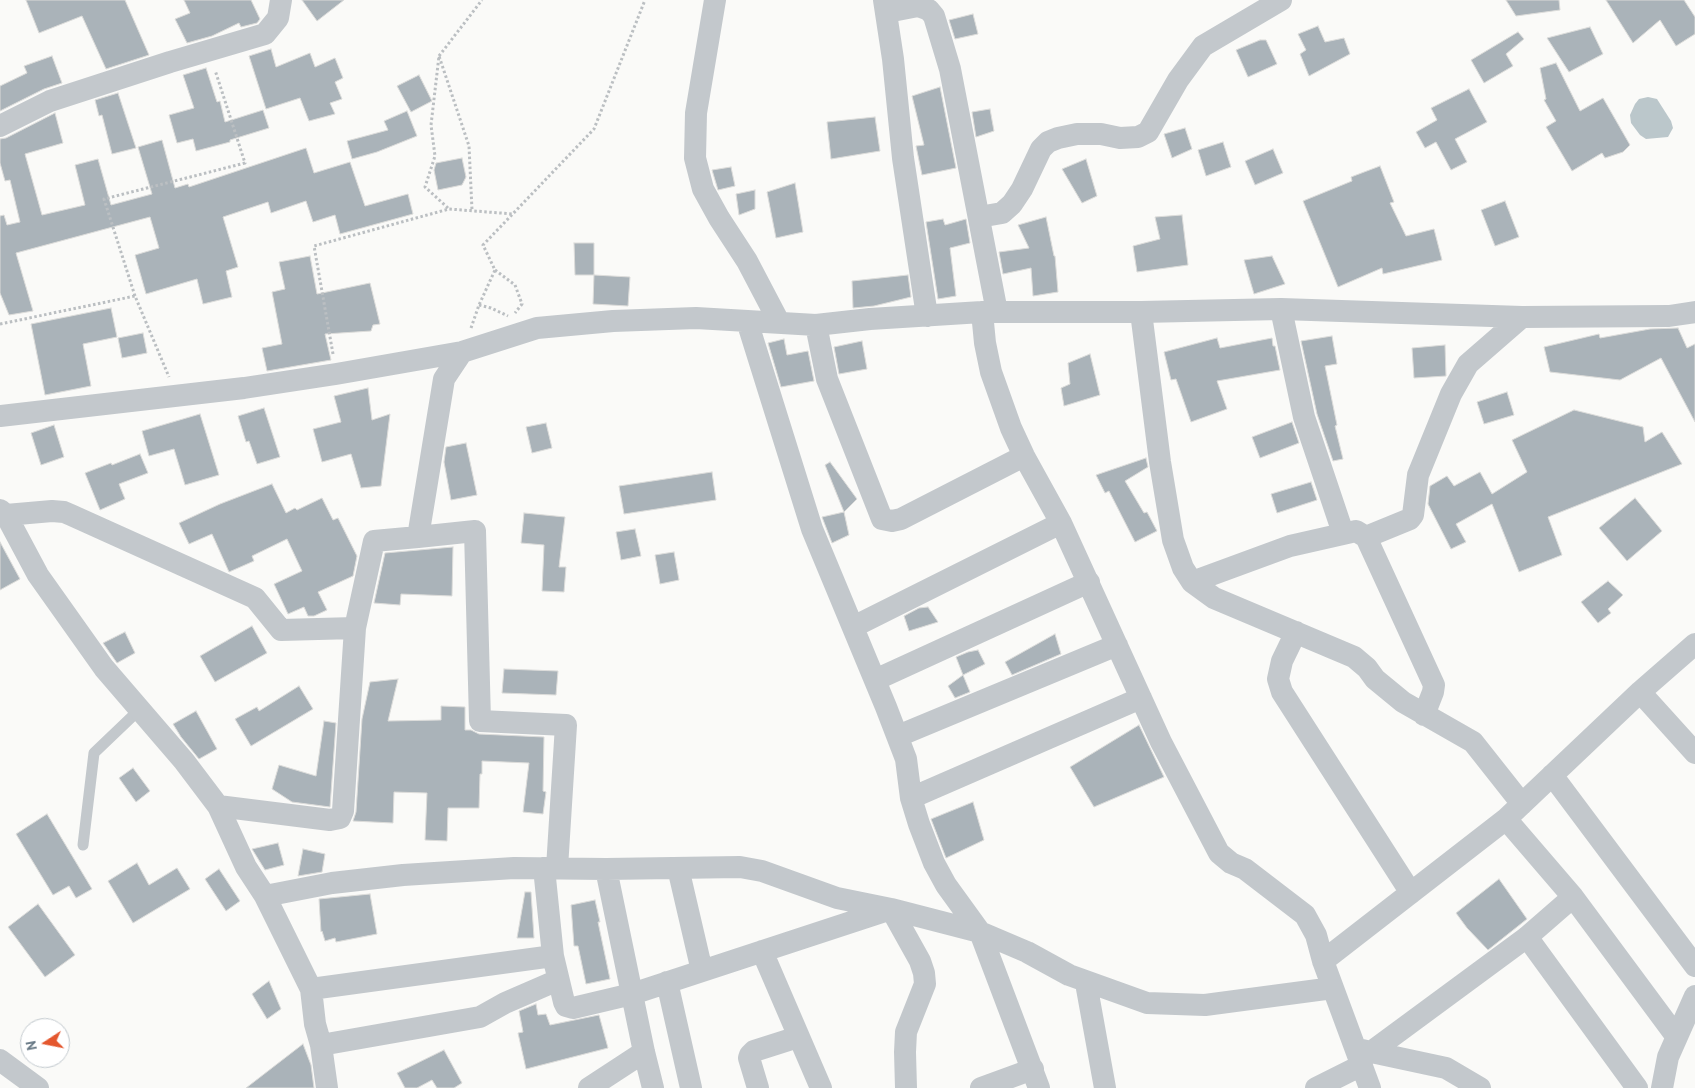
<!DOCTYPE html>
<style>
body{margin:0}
#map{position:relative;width:1695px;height:1088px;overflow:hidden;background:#fafaf8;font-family:"PT Sans",sans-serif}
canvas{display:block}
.north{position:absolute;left:20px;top:1018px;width:50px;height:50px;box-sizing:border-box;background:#fff;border:1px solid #c1c8cd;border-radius:50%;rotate:259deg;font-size:14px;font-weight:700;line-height:20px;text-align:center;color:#657683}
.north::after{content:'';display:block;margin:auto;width:18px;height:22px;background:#e4572e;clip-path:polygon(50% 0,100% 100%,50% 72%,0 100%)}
</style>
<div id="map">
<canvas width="1695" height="1088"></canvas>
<div class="north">N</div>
</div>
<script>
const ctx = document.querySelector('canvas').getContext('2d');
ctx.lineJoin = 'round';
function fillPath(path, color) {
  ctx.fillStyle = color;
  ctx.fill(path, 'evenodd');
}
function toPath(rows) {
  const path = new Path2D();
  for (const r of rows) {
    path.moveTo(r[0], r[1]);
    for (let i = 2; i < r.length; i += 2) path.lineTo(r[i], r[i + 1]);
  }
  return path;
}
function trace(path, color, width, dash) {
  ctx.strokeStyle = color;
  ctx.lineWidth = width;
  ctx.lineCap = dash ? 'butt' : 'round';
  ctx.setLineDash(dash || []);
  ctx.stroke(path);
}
fillPath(toPath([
 [1648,97,1657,99,1671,121,1673,128,1668,137,1646,139,1640,135,1631,123,1630,115,1635,104,1639,99]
]), '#bbc7cb');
const building = toPath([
 [26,0,125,0,149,55,106,69,82,16,39,33,26,0],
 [184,0,251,0,260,19,257,23,241,27,239,23,212,36,187,43,175,19,190,13,184,0],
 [302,0,344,0,317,21,302,0],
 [1506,0,1559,0,1560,10,1516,16,1506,0],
 [1606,0,1684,0,1695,17,1695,34,1676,46,1660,20,1633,43,1606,0],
 [973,14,978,34,955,39,949,20,973,14],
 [1318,26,1325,42,1344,38,1350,54,1309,76,1300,54,1306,50,1298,34,1318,26],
 [1590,27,1603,54,1569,72,1547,38,1590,27],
 [1518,32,1524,39,1506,54,1513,66,1484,83,1471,60,1518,32],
 [1260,40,1266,40,1277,64,1248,77,1236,50,1260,40],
 [271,49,276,67,310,53,315,67,335,58,343,78,335,82,342,99,330,103,335,114,309,121,300,98,266,109,249,56,271,49],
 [52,56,62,83,44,89,0,111,0,86,27,73,24,66,52,56],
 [1556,63,1580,111,1603,98,1630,145,1623,152,1605,158,1602,153,1572,171,1546,127,1556,121,1544,100,1546,99,1540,68,1556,63],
 [206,68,217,102,220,101,225,122,263,110,269,128,230,140,230,142,196,151,193,139,177,143,169,115,194,108,183,75,206,68],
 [419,75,432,101,411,112,397,86,419,75],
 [940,87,956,168,922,175,916,146,924,145,912,96,940,87],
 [1469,89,1487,122,1455,139,1467,162,1451,170,1436,142,1425,148,1416,132,1437,120,1431,108,1469,89],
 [118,93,136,148,112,154,102,115,99,116,95,100,118,93],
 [990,109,994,131,976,137,972,112,990,109],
 [407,111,417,136,377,152,352,159,347,141,388,130,384,121,407,111],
 [55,113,63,143,25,154,42,215,85,205,75,165,98,159,111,205,152,194,138,147,162,140,175,188,188,184,189,187,306,148,314,173,350,162,365,206,408,194,413,214,340,234,335,215,313,222,306,201,271,213,268,202,223,217,238,267,226,271,232,297,203,304,197,279,146,294,135,255,159,248,150,217,16,253,33,311,9,315,0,293,0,216,4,215,7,225,20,222,10,180,5,181,0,163,0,139,6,138,55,113],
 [875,117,880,151,831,159,827,122,875,117],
 [1185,128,1192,149,1172,158,1164,134,1185,128],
 [1223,142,1231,167,1206,176,1198,150,1223,142],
 [1273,149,1283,173,1255,185,1245,161,1273,149],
 [462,158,466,177,462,185,438,190,434,170,436,163,462,158],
 [1086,159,1097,196,1082,203,1062,169,1086,159],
 [1380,166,1394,202,1390,203,1406,236,1434,229,1442,260,1383,274,1382,268,1338,287,1303,201,1352,181,1351,177,1380,166],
 [731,167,735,186,718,190,712,170,731,167],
 [795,183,803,232,776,238,767,192,795,183],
 [755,190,755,209,739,215,736,194,755,190],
 [1505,201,1519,237,1495,246,1481,210,1505,201],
 [1182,215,1188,265,1137,272,1133,246,1160,239,1155,217,1182,215],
 [1046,217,1054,256,1055,256,1058,292,1033,296,1031,268,1003,274,999,252,1029,248,1018,225,1046,217],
 [943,219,945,225,966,219,970,243,950,248,956,296,938,299,926,222,943,219],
 [574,243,594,243,594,275,575,275,574,243],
 [310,256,317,294,370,283,380,324,373,325,371,331,325,334,331,360,267,371,262,348,282,344,272,292,285,289,279,262,310,256],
 [1272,256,1285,284,1254,294,1244,260,1272,256],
 [594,275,630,277,628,306,593,304,594,275],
 [908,275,911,297,874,306,853,308,852,281,908,275],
 [111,308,117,337,83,344,91,386,45,395,31,324,111,308],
 [1678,328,1687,348,1695,344,1695,422,1661,358,1620,380,1550,372,1544,347,1599,334,1600,338,1650,329,1678,328],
 [143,333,147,353,122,358,118,338,143,333],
 [1332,336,1337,364,1325,366,1337,425,1335,426,1343,459,1333,461,1317,414,1301,341,1332,336],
 [1217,338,1220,348,1272,338,1273,346,1275,346,1280,370,1217,381,1227,409,1191,422,1176,379,1171,380,1164,352,1217,338],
 [784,339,787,355,808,351,814,381,781,387,768,343,784,339],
 [862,341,867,369,839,374,834,347,862,341],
 [1445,345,1446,376,1414,378,1412,348,1445,345],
 [1090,354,1100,395,1064,406,1061,388,1070,384,1068,363,1090,354],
 [368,388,372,420,390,414,381,486,361,488,351,454,322,462,313,429,341,422,334,396,368,388],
 [1507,392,1514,415,1484,424,1477,402,1507,392],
 [264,408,280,457,257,464,249,441,246,442,238,416,264,408],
 [1574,410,1643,427,1645,442,1662,432,1682,464,1548,517,1562,555,1519,572,1492,504,1456,524,1466,542,1451,549,1428,504,1430,486,1447,476,1454,486,1480,472,1492,494,1527,472,1512,440,1574,410],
 [200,414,219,475,185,485,174,449,149,456,142,431,200,414],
 [1292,422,1299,443,1260,458,1252,437,1292,422],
 [546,423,552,448,532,453,526,427,546,423],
 [54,425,64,457,41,465,31,433,54,425],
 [466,443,477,495,451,500,444,462,446,447,466,443],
 [140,454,148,473,119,484,125,499,100,510,85,473,111,463,112,465,140,454],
 [1146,458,1148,467,1125,481,1144,513,1147,512,1157,531,1135,542,1109,491,1105,493,1096,475,1146,458],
 [830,462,857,499,844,512,825,465,830,462],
 [712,472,716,500,624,514,619,486,712,472],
 [1311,482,1317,500,1277,513,1271,494,1311,482],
 [272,484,286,513,295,508,297,510,322,498,333,520,338,518,357,556,353,576,318,592,327,610,314,616,308,616,304,607,288,614,274,584,302,571,287,539,252,556,254,561,229,572,212,534,189,544,179,523,220,504,272,484],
 [1635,498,1662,531,1627,561,1599,528,1635,498],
 [844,512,849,535,832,543,822,517,844,512],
 [524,513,565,517,559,567,566,567,564,592,542,591,544,545,521,543,524,513],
 [635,529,641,556,621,560,616,532,635,529],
 [0,542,20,579,0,590,0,542],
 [453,547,452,596,401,594,400,605,374,603,385,553,453,547],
 [674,552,679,580,660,584,655,555,674,552],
 [1608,581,1623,595,1608,609,1611,613,1598,623,1581,602,1608,581],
 [928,607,938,622,909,631,904,616,919,608,928,607],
 [252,626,267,653,215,682,200,656,252,626],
 [125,632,135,653,117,663,103,643,125,632],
 [1055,634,1061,654,1012,675,1005,662,1055,634],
 [978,650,985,664,963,675,956,657,968,652,978,650],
 [504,669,558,671,556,695,502,693,504,669],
 [963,675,970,692,955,698,948,686,963,675],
 [398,679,388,721,441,720,441,706,465,707,465,730,471,730,479,734,544,737,543,791,546,792,543,814,523,812,529,763,482,761,482,774,480,774,479,808,448,808,447,841,425,840,427,793,394,792,393,823,353,821,356,812,362,719,370,682,398,679],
 [299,686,313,709,251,746,235,719,257,707,259,711,299,686],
 [196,711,217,749,199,759,181,737,173,724,196,711],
 [324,721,336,723,330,807,292,802,272,789,279,765,316,776,324,721],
 [1139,725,1164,777,1094,807,1070,767,1139,725],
 [133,768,150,791,136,802,119,778,133,768],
 [973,802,984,840,946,858,931,819,973,802],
 [47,814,92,889,76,898,69,886,53,895,16,834,47,814],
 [278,843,284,865,265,870,252,849,278,843],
 [303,849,325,854,322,872,298,876,303,849],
 [137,863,149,885,177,868,190,889,133,923,108,881,137,863],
 [219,869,240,901,226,911,205,879,219,869],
 [1499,879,1527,919,1488,950,1467,928,1456,913,1499,879],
 [525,892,531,892,534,938,517,938,525,892],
 [370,894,377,934,336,942,335,938,325,941,322,931,321,932,319,899,370,894],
 [595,900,600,922,598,922,610,979,586,984,578,946,574,946,571,905,595,900],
 [38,904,75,955,45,977,8,927,38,904],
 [269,981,281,1009,267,1019,252,994,269,981],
 [536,1004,538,1015,546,1014,550,1025,599,1015,608,1048,526,1069,518,1033,523,1032,519,1011,536,1004],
 [303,1044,311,1065,314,1088,246,1088,303,1044],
 [444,1050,462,1083,454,1088,437,1088,432,1080,417,1088,405,1088,397,1073,444,1050]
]);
fillPath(building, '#aab3b9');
trace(building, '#dcdcda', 1);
trace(toPath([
 [439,56,482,0],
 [448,208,425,187,435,156,431,125,439,56,469,146,472,210],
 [495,270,515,285,522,304,515,313],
 [135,296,104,199,245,163,215,70],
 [479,305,491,308,508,316],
 [0,324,135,296,169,377],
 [471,328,479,305,495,270,483,245,594,129,645,0],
 [333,354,314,246,449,209,513,214]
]), '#bbbfc2', 3, [2.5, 2.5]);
trace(toPath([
 [83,845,94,753,139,710]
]), '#c3c8cc', 11);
trace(toPath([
 [715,0,696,113,695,158,703,189,719,218,747,261,779,322],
 [884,0,893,59,903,158,927,316],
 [887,12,918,6,929,10,934,16,950,69,997,312],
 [0,126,50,101,170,62,265,34,278,18,281,0],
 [979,217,1002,213,1012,204,1022,189,1041,149,1048,142,1058,138,1077,134,1101,134,1120,138,1138,137,1148,132,1178,80,1203,46,1281,0],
 [1281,309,1304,417,1343,533],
 [982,312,985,343,991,372,1011,428,1024,456,1061,523,1161,742,1219,853,1231,863,1245,869,1305,915,1316,935,1323,961,1370,1088],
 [1141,312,1160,462,1173,540,1183,568,1192,582,1214,598,1354,657,1367,668,1375,679,1403,702,1473,742,1522,804],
 [747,321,812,529,886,707,906,759,911,798,919,824,934,863,946,885,980,932,1039,1088],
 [816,325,827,379,882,519,892,521,901,519,1024,456],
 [0,416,244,388,336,374,462,352,537,328,613,321,696,318,816,325,870,319,982,312,1141,312,1281,309,1522,317,1669,316,1695,312],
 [0,510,6,515,38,575,104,668,184,761,218,806,246,867,265,896,311,989,315,1024,321,1045,327,1088],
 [6,515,52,511,64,512,71,515,255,598,281,630,355,628],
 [418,537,475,531,480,721,566,725,557,868],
 [1366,537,1410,519,1413,515,1418,475,1451,394,1468,364,1522,317],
 [1192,582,1290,546,1356,531,1366,537,1434,685,1433,692,1424,715],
 [853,627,1061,523],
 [1296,632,1282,661,1278,679,1282,692,1411,893],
 [875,680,1089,582],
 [1640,692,1695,753],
 [898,736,1117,645],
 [1552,775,1695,966],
 [911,798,1141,698],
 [218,806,330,820,340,818,343,811,355,628,374,541,418,537,444,379,462,352],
 [1506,819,1573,897,1676,1036],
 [544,868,553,956,564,1002,566,1006,573,1008,632,994,891,909,920,961,924,973,925,984,906,1032,905,1052,906,1088],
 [678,868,702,971],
 [606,869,644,1052,653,1088],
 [265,896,332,883,403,875,514,868,606,869,740,867,762,871,837,898,891,909,980,932,1027,952,1069,975,1147,1003,1205,1005,1333,988],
 [1527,937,1637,1088],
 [762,951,821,1088],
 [1323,961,1506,819,1640,692,1695,644],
 [667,982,691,1088],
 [1086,983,1105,1088],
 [311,989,553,956],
 [321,1045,480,1017,505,1003,558,980],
 [1362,1050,1446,1068,1480,1088],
 [1371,1052,1527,937,1573,897],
 [0,1060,38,1088],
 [589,1088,644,1052],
 [758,1088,749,1058,750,1055,754,1051,798,1037],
 [981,1088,1033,1069],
 [1316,1088,1362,1065],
 [1662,1088,1668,1057,1695,996]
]), '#c3c8cc', 22);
</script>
